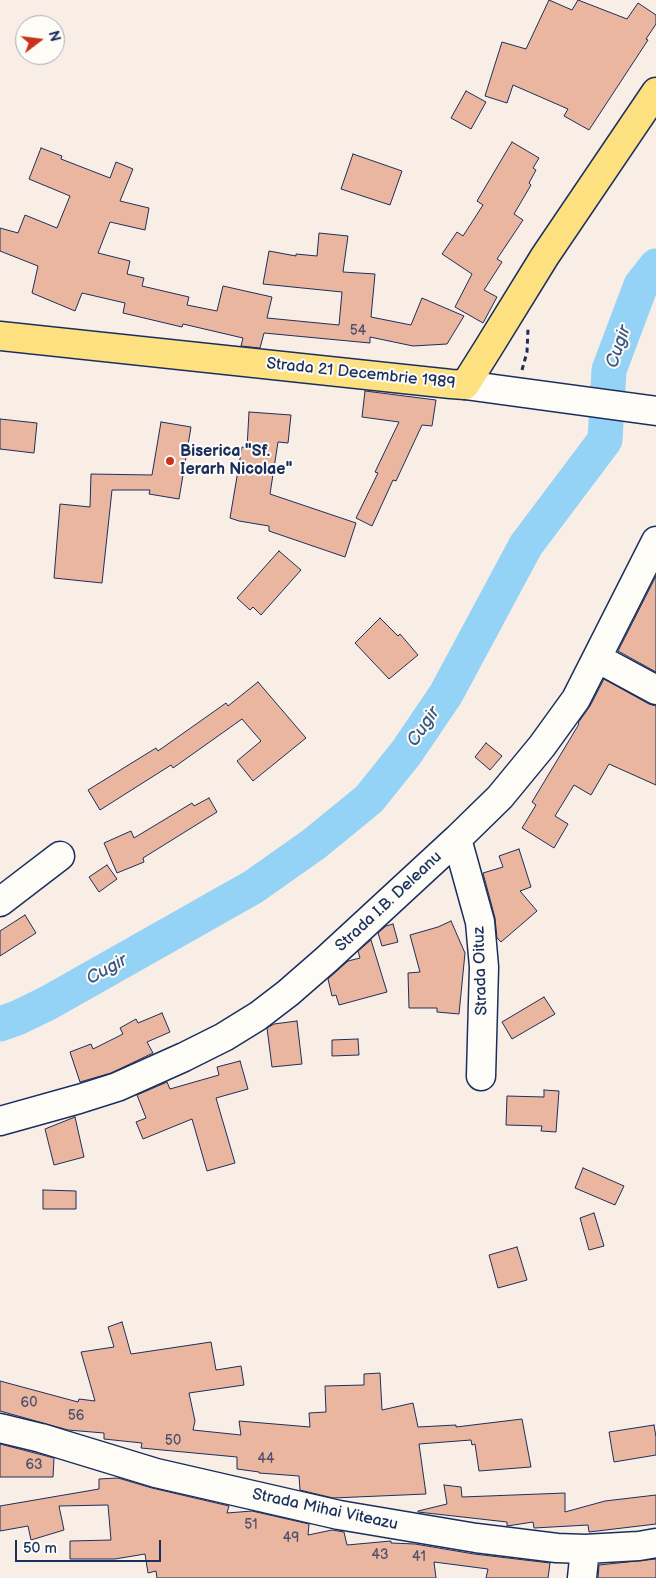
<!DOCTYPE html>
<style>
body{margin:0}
#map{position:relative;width:656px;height:1578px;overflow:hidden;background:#f9eee5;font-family:"Balsamiq Sans",sans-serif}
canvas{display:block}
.north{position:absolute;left:15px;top:15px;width:50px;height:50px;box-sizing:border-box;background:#fdfcf7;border:1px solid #a3aaba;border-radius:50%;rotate:75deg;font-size:14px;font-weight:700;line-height:20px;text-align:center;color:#1b2f5e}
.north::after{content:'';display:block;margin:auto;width:18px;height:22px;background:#c8321e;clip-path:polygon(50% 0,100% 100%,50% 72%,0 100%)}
.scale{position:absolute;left:15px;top:1540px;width:146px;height:22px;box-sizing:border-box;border:2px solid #1b2f5e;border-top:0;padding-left:6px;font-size:15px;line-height:18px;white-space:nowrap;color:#1b2f5e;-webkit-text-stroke:4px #fdfcf7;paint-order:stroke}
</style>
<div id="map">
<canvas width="656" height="1578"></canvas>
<div class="north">N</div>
<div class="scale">50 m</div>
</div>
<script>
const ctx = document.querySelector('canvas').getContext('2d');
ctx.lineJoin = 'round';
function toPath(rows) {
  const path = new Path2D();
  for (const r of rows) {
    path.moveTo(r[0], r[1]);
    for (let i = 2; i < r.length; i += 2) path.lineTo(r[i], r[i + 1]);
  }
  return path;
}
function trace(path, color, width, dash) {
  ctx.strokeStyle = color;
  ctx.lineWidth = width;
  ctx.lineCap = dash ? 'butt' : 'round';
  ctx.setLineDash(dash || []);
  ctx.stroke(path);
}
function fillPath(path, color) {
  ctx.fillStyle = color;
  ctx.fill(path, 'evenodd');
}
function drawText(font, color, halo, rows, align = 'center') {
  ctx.font = font + ' "Balsamiq Sans",sans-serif';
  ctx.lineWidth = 4;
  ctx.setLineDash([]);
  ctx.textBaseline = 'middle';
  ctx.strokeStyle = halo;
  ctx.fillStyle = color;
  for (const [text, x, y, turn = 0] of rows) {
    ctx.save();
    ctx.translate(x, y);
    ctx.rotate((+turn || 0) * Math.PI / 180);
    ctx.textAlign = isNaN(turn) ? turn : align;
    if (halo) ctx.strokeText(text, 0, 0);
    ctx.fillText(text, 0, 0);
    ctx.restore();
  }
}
trace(toPath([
 [0,1024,17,1018,48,1003,253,887,314,844,369,799,406,753,446,694,526,545,605,440,609,370,641,285,656,266]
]), '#95d3f6', 35);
const building = toPath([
 [549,0,572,10,578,0,627,19,638,3,656,15,656,24,646,39,648,40,589,130,564,116,568,109,513,85,507,103,485,96,502,42,526,49,549,0],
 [466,91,486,102,471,129,451,118,466,91],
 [512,142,539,158,533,168,536,170,529,183,531,185,514,214,523,220,497,259,502,262,484,290,497,297,483,323,455,307,472,274,442,254,457,232,463,236,483,205,477,201,512,142],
 [41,148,62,156,61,159,110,178,116,162,133,169,120,201,149,208,145,230,110,222,98,253,130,261,127,274,144,278,142,286,189,297,187,305,217,311,223,286,272,297,267,318,339,325,342,292,263,284,269,251,296,256,296,254,317,256,319,233,348,236,343,272,375,274,371,317,411,325,422,298,464,316,447,344,413,346,370,337,370,343,264,333,260,348,241,346,243,338,183,324,182,327,123,313,125,303,82,293,75,311,32,293,38,266,0,251,0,228,18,233,25,215,57,228,70,196,29,179,41,148],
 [353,154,402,171,390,205,341,189,353,154],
 [365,391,436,400,432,426,422,425,396,481,393,480,372,526,356,518,378,473,375,472,399,422,362,417,365,391],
 [249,412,291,415,288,443,278,442,270,494,356,523,345,557,269,531,269,526,239,521,230,518,242,447,247,448,249,412],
 [0,419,37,423,34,453,0,449,0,419],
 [161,422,191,427,179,499,149,494,150,490,112,490,102,583,54,578,60,504,90,507,91,474,152,475,161,422],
 [279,551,301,570,261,615,253,607,250,610,237,598,279,551],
 [656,576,656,672,618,651,656,576],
 [380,618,398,636,400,634,418,655,389,679,355,643,380,618],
 [604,679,649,704,656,706,656,785,609,764,591,795,574,785,555,816,568,824,554,848,522,828,536,805,532,802,579,724,578,723,590,706,604,679],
 [258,682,306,738,253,781,237,761,261,741,242,719,173,768,171,765,100,810,88,790,156,748,158,751,226,703,228,706,258,682],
 [486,743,502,756,490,770,475,757,486,743],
 [209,798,217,812,143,858,144,862,117,873,104,843,131,831,134,838,192,803,194,806,209,798],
 [519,849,531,887,520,891,537,911,501,942,497,938,495,918,483,873,503,867,499,856,519,849],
 [107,865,117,879,99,892,89,877,107,865],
 [25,915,36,933,0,956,0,931,25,915],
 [451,921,465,953,459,1014,437,1012,437,1008,409,1008,408,973,420,972,410,935,438,927,451,921],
 [393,924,398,942,382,946,378,933,386,926,393,924],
 [371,940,387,992,339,1005,336,995,332,996,328,979,348,961,360,958,358,951,371,940],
 [544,997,555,1014,512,1039,502,1022,544,997],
 [162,1013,170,1032,147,1042,153,1053,111,1073,80,1082,70,1052,91,1044,93,1049,123,1034,120,1028,136,1019,138,1023,162,1013],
 [297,1021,302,1064,272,1067,267,1028,274,1024,297,1021],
 [358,1039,359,1055,332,1056,332,1040,358,1039],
 [240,1061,248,1089,216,1098,235,1163,207,1171,192,1119,143,1139,136,1122,146,1118,137,1095,167,1082,170,1089,219,1075,217,1067,240,1061],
 [544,1090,559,1091,556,1132,541,1131,542,1126,506,1125,507,1096,544,1097,544,1090],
 [75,1117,84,1157,54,1165,45,1129,75,1117],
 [583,1168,624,1186,615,1205,575,1188,583,1168],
 [43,1190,76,1191,76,1209,43,1209,43,1190],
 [594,1213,604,1246,589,1250,580,1218,594,1213],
 [517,1247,527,1280,498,1288,489,1255,517,1247],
 [122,1322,131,1354,211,1342,216,1370,241,1366,244,1385,189,1393,195,1421,193,1430,241,1435,239,1421,310,1427,309,1413,326,1412,325,1386,364,1385,364,1374,380,1373,382,1410,413,1403,418,1427,456,1425,456,1427,522,1419,531,1467,479,1471,475,1444,472,1445,471,1440,419,1444,426,1494,333,1498,300,1490,299,1476,259,1473,259,1472,237,1469,237,1457,141,1448,142,1443,104,1439,104,1433,68,1430,0,1411,0,1381,78,1402,79,1399,95,1401,81,1352,114,1347,108,1327,122,1322],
 [654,1425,656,1437,656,1455,614,1462,609,1432,654,1425],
 [0,1444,54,1458,53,1477,0,1477,0,1444],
 [118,1478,152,1488,229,1506,227,1513,252,1511,309,1524,308,1535,332,1530,344,1532,347,1545,391,1541,391,1543,415,1544,474,1554,550,1563,548,1578,486,1578,488,1569,434,1562,436,1578,157,1578,156,1571,148,1573,145,1554,115,1559,70,1559,70,1541,111,1540,108,1505,59,1506,64,1530,31,1540,28,1526,0,1531,0,1506,99,1489,99,1479,118,1478],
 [444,1485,461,1487,462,1497,565,1493,565,1512,605,1501,656,1495,656,1524,589,1532,588,1525,534,1528,533,1522,507,1526,507,1522,418,1512,418,1511,447,1504,444,1485],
 [656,1559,656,1578,598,1578,599,1565,656,1559]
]);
fillPath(building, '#ebb69f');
trace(building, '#1b2f5e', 1);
const minor = toPath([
 [465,385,656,411],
 [597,658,656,690],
 [457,839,480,922,484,967,481,1076],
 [0,902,60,856],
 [0,1121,79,1099,117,1087,184,1057,224,1037,258,1016,288,993,327,959,457,839,500,797,542,746,576,699,656,541],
 [0,1428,41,1438,156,1473,339,1515,476,1538,557,1548,585,1549,639,1546,656,1543],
 [582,1578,585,1549]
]);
const major = toPath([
 [0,336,451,384,465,385,487,350,545,256,656,92]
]);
trace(minor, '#1b2f5e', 31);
trace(major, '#1b2f5e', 31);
trace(toPath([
 [522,370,527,352,528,329]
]), '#1b2f5e', 3, [5, 4]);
trace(minor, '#fdfcf7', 28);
trace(major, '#fde080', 28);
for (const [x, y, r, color] of [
 [170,461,5,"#c8321e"]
]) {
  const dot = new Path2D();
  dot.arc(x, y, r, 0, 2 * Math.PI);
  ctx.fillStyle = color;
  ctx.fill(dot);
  trace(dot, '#fdfcf7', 2);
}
drawText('14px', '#4f516e', null, [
 ["54",358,331],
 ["60",29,1403],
 ["56",76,1416],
 ["50",173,1441],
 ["44",266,1459],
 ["63",34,1465],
 ["51",251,1525],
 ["49",291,1538],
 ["43",380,1555],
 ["41",419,1557]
]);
drawText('16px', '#1b2f5e', '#fdfcf7', [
 ["Strada 21 Decembrie 1989",361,374,6],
 ["Strada I.B. Deleanu",389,902,-43],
 ["Strada Oituz",481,971,-92],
 ["Strada Mihai Viteazu",325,1510,12]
]);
drawText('bold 16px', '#1b2f5e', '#fdfcf7', [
 ["Biserica \"Sf.",180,452],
 ["Ierarh Nicolae\"",180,470]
], 'left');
drawText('italic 18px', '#3a5884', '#fdfcf7', [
 ["Cugir",619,347,-71],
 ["Cugir",424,727,-56],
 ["Cugir",107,970,-29]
]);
</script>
